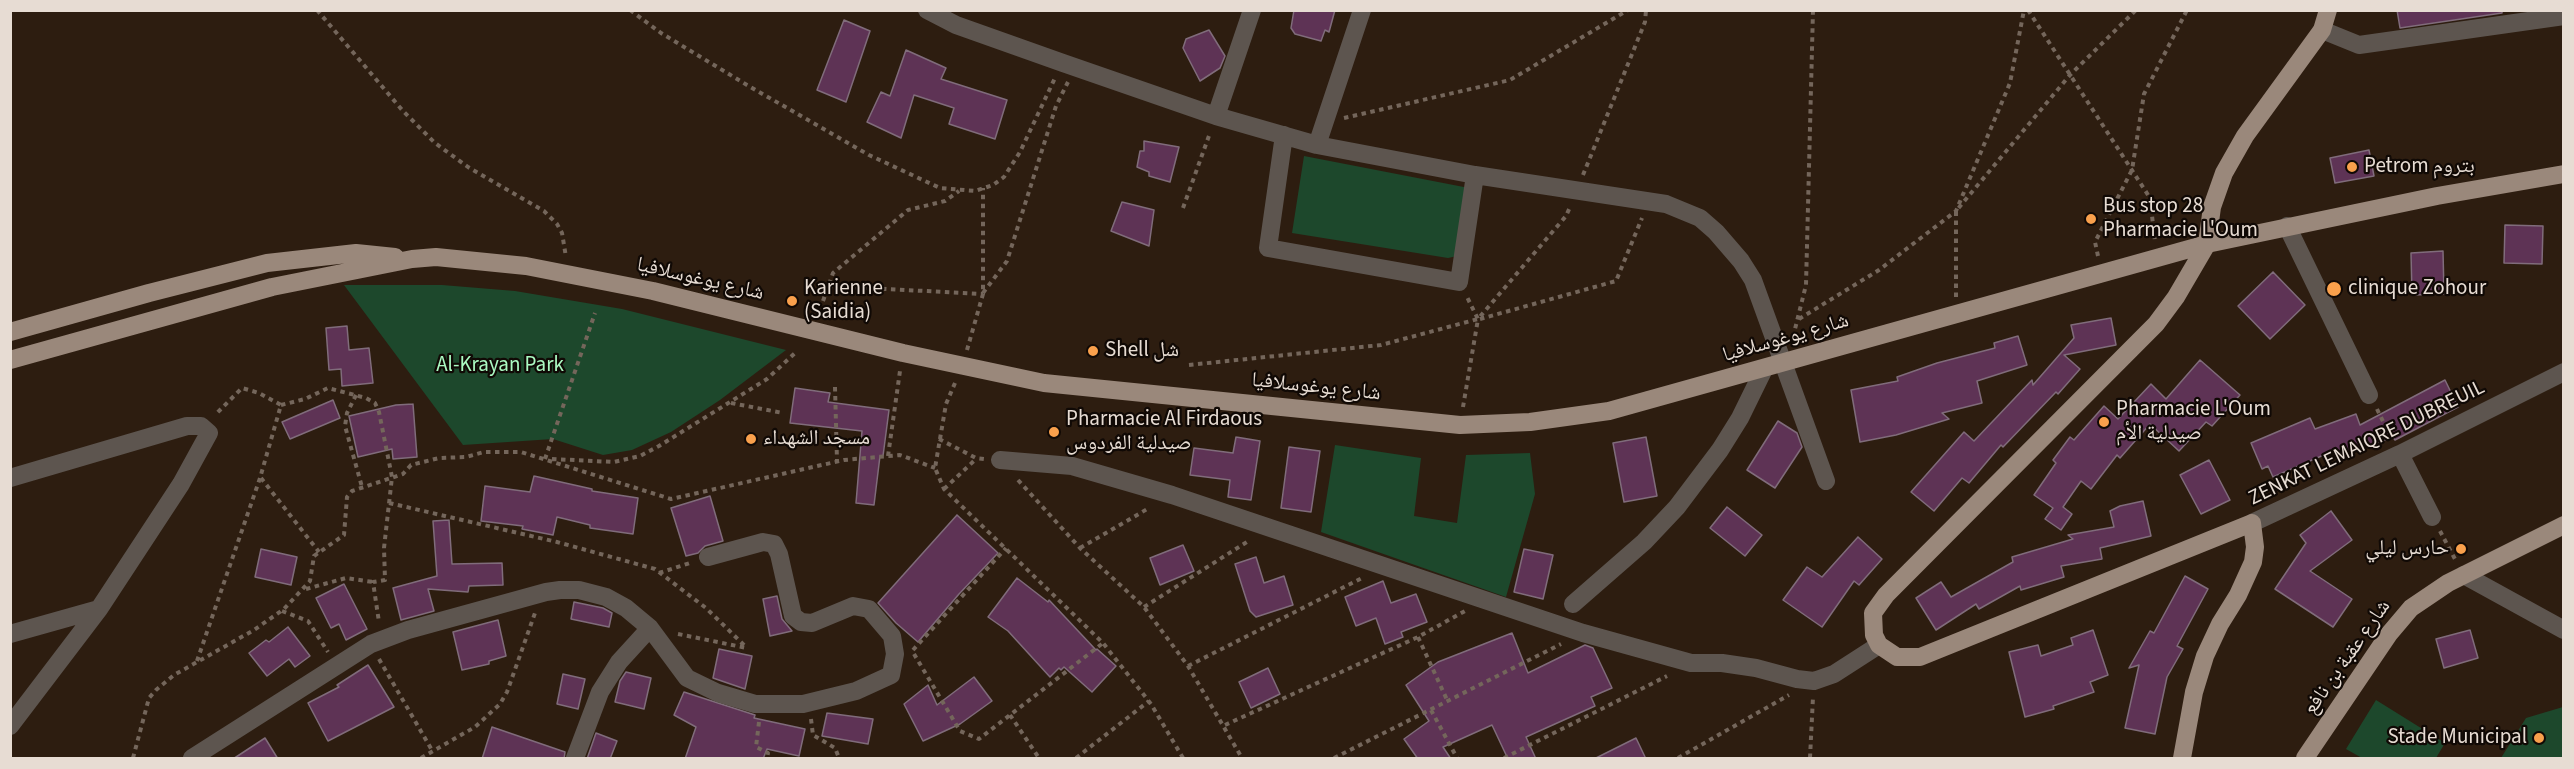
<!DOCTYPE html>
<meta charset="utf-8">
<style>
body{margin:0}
#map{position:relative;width:2574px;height:769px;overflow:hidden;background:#2d1d10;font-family:"Source Sans 3",sans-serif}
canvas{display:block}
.frame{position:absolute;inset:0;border:12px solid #e7dcd3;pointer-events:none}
</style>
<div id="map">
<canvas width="2574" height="769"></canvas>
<div class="frame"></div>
</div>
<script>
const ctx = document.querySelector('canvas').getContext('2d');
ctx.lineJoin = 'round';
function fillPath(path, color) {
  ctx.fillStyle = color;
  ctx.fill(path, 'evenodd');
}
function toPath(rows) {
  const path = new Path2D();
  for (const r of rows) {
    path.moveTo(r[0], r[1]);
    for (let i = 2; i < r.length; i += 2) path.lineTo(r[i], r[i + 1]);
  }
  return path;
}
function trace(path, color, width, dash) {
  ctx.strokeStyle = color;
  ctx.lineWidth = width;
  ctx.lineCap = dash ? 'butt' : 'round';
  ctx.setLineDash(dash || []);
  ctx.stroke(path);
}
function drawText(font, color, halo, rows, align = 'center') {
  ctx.font = font + ' "Source Sans 3","Noto Naskh Arabic",sans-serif';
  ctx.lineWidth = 4.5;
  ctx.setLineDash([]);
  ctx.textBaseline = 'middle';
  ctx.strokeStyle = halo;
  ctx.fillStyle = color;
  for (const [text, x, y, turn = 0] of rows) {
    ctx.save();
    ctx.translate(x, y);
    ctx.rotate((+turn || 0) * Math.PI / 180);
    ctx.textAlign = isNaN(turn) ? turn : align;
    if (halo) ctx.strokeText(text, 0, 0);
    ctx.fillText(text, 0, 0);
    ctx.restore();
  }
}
fillPath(toPath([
 [1304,156,1469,188,1457,256,1448,258,1292,233],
 [344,285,442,285,515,291,622,309,786,350,720,400,671,432,632,450,603,455,553,439,463,445],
 [1335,445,1421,458,1414,516,1457,523,1466,455,1530,453,1535,494,1506,597,1321,532],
 [2376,700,2445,743,2436,758,2362,758,2346,749],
 [2563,707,2563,758,2501,758,2526,718]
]), '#1d482c');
const building = toPath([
 [1294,10,1335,10,1329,32,1325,30,1321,41,1295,34,1291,28,1294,10],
 [2397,10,2502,10,2502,13,2400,28,2397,10],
 [844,20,870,31,846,102,817,90,844,20],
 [1209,30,1225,56,1220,68,1200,81,1183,48,1186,39,1209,30],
 [906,50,946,68,941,79,1007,100,995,139,949,124,954,108,914,95,901,138,867,122,881,92,890,96,906,50],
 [1144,141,1179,147,1170,182,1149,176,1149,172,1137,167,1140,151,1144,151,1144,141],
 [2369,150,2374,176,2335,183,2330,158,2369,150],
 [1122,202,1154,210,1149,246,1111,231,1122,202],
 [2505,225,2543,226,2542,264,2504,263,2505,225],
 [2443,251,2444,294,2412,295,2411,253,2443,251],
 [2273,272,2305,305,2270,339,2238,306,2273,272],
 [2111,318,2116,345,2064,355,2080,369,2058,394,2056,392,2003,447,2001,445,1969,483,1962,478,1934,511,1911,492,1964,432,1974,441,2032,380,2033,385,2074,338,2071,325,2111,318],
 [347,326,349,350,369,348,373,383,342,386,341,369,329,370,326,328,347,326],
 [2018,336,2027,365,1977,381,1982,403,1942,413,1949,419,1896,435,1860,442,1851,390,1898,381,1897,377,1937,363,1995,348,1994,343,2018,336],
 [2200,360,2240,395,2212,426,2206,422,2179,451,2150,424,2120,458,2117,455,2091,489,2081,481,2063,507,2072,514,2061,530,2045,519,2053,508,2034,495,2056,463,2053,460,2070,437,2074,440,2104,406,2118,419,2151,384,2166,399,2200,360],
 [2445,380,2458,407,2395,440,2393,437,2336,458,2333,451,2273,477,2268,466,2262,469,2251,443,2310,418,2315,429,2356,414,2360,425,2445,380],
 [795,388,830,393,828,402,889,410,883,456,880,456,874,505,856,503,862,431,790,423,795,388],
 [333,400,340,418,290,439,282,422,333,400],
 [413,404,417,457,393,459,392,449,358,457,349,416,396,405,413,404],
 [1778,421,1797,433,1802,447,1775,488,1747,470,1778,421],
 [1236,437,1260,441,1251,500,1228,497,1230,480,1190,475,1194,448,1233,453,1236,437],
 [1646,437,1657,496,1624,502,1613,443,1646,437],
 [1289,447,1320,451,1311,512,1281,508,1289,447],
 [2209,460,2230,500,2201,514,2180,475,2209,460],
 [534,476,592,489,592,491,638,498,633,534,590,528,590,525,557,517,553,535,522,529,523,526,481,521,485,486,530,492,534,476],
 [710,496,723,541,705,546,698,553,686,556,671,508,710,496],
 [2143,501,2151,536,2100,548,2102,559,2061,566,2064,577,2021,590,2020,586,1979,609,1976,604,1936,630,1916,598,1941,582,1951,597,2013,562,2012,557,2073,539,2068,535,2114,527,2110,511,2120,506,2143,501],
 [1727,507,1762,535,1745,556,1710,528,1727,507],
 [2331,511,2352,540,2310,571,2352,599,2333,627,2275,589,2306,543,2300,535,2331,511],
 [957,515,998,553,959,594,918,642,896,623,878,603,957,515],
 [449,520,452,564,502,563,503,585,469,586,468,592,428,589,434,611,401,620,393,588,437,576,433,521,449,520],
 [1858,537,1882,559,1859,585,1854,581,1822,627,1783,600,1807,567,1822,577,1858,537],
 [1183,545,1194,571,1160,585,1150,558,1183,545],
 [261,549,297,557,291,585,255,577,261,549],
 [1524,549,1553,555,1543,599,1514,592,1524,549],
 [1256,557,1264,583,1284,576,1293,605,1256,617,1250,611,1235,564,1256,557],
 [2185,576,2208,589,2177,646,2183,649,2167,677,2155,734,2125,728,2139,665,2129,668,2150,631,2154,633,2185,576],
 [1017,578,1048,602,1049,600,1096,650,1097,649,1116,666,1092,692,1064,667,1061,670,1059,668,1050,677,1008,631,988,617,1017,578],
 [1383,581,1391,603,1416,594,1427,622,1401,632,1403,637,1385,644,1376,618,1356,626,1345,597,1383,581],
 [344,584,367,629,346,640,339,624,331,628,316,598,344,584],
 [777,596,782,619,792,631,770,636,763,599,777,596],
 [574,602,603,608,612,613,609,627,571,619,574,602],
 [498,620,506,656,489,661,489,664,462,670,453,632,498,620],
 [288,627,310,656,295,667,289,659,267,676,249,653,266,640,269,642,288,627],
 [2093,630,2108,675,2090,682,2094,692,2053,706,2054,709,2025,717,2009,652,2038,645,2041,656,2073,645,2071,638,2093,630],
 [2470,630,2478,658,2444,668,2436,639,2470,630],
 [1512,633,1528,673,1585,645,1593,648,1612,688,1591,697,1595,706,1526,737,1536,759,1508,759,1492,725,1443,747,1451,759,1418,759,1404,739,1429,721,1406,685,1438,662,1512,633],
 [719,649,752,656,745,689,713,678,719,649],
 [368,665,394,707,328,741,308,703,339,687,337,685,368,665],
 [1268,668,1280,694,1251,708,1239,682,1268,668],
 [626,672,651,678,644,709,615,702,620,681,626,672],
 [563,674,585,679,578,709,557,704,563,674],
 [974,677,992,701,960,724,923,741,904,704,928,685,937,705,974,677],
 [684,692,755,715,754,718,805,729,799,756,767,749,763,759,685,759,696,727,674,715,684,692],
 [827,713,873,719,868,744,822,736,827,713],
 [492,727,565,752,564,759,482,759,492,727],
 [596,733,617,741,610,759,587,759,596,733],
 [265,738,278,759,233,759,265,738],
 [1636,738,1646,759,1594,759,1636,738]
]);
fillPath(building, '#5e3355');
trace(building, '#806c7b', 1.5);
trace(toPath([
 [317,10,403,111,435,143,468,167,544,211,557,224,562,233,566,257],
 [630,10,661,33,747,85,869,155,940,188,975,191,993,185,1004,177,1020,152,1055,78],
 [2028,10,2150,198,2155,242],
 [1344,118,1510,80,1628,10],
 [1583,175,1645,22,1646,10],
 [1183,208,1210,133],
 [2098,256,2095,242,2132,170,2144,94,2187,10],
 [828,286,983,294],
 [983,293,1007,261,1056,106,1068,82],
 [1956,297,1956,211,2070,75,2136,10],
 [823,301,833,273,908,210,945,201,959,191],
 [1480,319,1616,281,1642,218],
 [1799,319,1879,270,1956,211,2010,83,2024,10],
 [1793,337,1806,285,1813,10],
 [967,350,983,294,983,188],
 [1189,365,1381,345,1478,319,1566,216,1570,207],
 [955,383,946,404,935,468,944,489,1103,643,1151,704,1183,758],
 [835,387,837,461],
 [356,395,347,413,345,426,362,487],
 [731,403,783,413],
 [281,405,305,399,328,388,366,398,375,403,379,412,392,477,384,548,385,580,373,582,379,622],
 [1463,407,1478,319,1466,295],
 [2377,409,2392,440],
 [939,439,976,458,984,459],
 [888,456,900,371],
 [545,459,595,313],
 [552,459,614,462,640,456,659,446,767,379,795,353],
 [261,478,319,552],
 [1018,480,1080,548,1144,607,1188,666,1242,758],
 [944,489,976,459],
 [389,503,557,542,655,569,706,608,747,648],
 [2440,531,2456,561],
 [1080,548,1149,508],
 [659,573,693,562],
 [306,589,346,578,373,582],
 [1144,607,1250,540],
 [282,611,308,621,328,652],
 [678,634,747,648],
 [1418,637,1448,702],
 [913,650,1006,548],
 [914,654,960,731,979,739,1103,643],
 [379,659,433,752],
 [197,661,260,478,281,405,259,393,242,388,216,414],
 [1188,666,1362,578],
 [1431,710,1457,758],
 [1010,715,1039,758],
 [811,719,813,735,835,748,839,758],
 [759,722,756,747,768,753,767,758],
 [1225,725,1418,637,1465,611],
 [133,758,149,698,156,690,174,675,254,630,284,609,310,581,314,556,344,535,347,497,352,491,403,474,411,465,439,458,466,457,484,452,521,452,671,499,844,460,900,455,935,468],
 [421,758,475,727,500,704,507,692,535,613],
 [1076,758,1149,701],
 [1334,758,1561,644],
 [1504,758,1667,676],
 [1678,758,1789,695],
 [1810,758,1813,697]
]), '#74665b', 4, [4.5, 4.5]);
trace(toPath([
 [927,10,956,25,1063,63,1216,116,1317,145,1475,175,1666,204,1700,218,1716,232,1741,261,1753,280,1826,481],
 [2322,30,2359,45,2564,16],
 [1216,116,1252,10],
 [1284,135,1268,248,1459,282,1475,175],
 [1317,145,1362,10],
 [2287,226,2369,395],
 [2400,454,2432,517],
 [1000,460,1072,466,1172,495,1583,633,1691,663,1722,663,1756,668,1797,679,1814,681,1834,674,1879,645],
 [10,478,187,426,201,426,209,433,181,484,99,609,10,726],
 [2252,523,2400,454,2564,372],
 [2464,575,2564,630],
 [1573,604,1644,542,1677,507,1720,450,1740,418,1764,369],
 [10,634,99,609],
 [192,758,371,644,408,630,546,592,560,590,579,590,606,597,626,608,650,628,687,678,718,693,755,704,803,704,856,691,891,675,895,654,892,636,869,609,853,606,812,623,801,622,793,616,779,554,774,544,763,542,708,557],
 [575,758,600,692,619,662,650,628]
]), '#5d554f', 18);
trace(toPath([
 [10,332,149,293,267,263,356,253,395,257],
 [10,360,272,287,412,259,436,257,526,266,653,291,903,353,1044,383,1460,425,1530,422,1609,411,2207,244,2437,196,2564,174],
 [2182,758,2194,692,2205,656,2220,624,2238,595,2253,562,2255,547,2252,523,1920,657,1897,657,1879,645,1874,635,1873,613,1886,595,2156,324,2176,297,2207,244,2212,207,2224,173,2245,136,2322,30,2328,10],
 [2305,758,2389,634,2411,608,2448,583,2564,525]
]), '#9a887b', 18);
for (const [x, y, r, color] of [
 [2352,167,6,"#f9a04c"],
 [2091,219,6,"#f9a04c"],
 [2334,289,8,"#f9a04c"],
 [792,301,6,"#f9a04c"],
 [1093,351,6,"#f9a04c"],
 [2104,422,6,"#f9a04c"],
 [1054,432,6,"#f9a04c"],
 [751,439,6,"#f9a04c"],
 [2461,549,6,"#f9a04c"],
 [2539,738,6,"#f9a04c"]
]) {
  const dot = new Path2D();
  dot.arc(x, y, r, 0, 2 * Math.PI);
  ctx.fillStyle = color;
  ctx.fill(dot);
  trace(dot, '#100905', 2);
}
drawText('21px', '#e7dcd3', '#100905', [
 ["Petrom بتروم",2364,167],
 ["Bus stop 28",2103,207],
 ["Pharmacie L'Oum",2103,231],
 ["Karienne",804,289],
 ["(Saidia)",804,313],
 ["clinique Zohour",2348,289],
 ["Shell شل",1105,351],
 ["Pharmacie L'Oum",2116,410],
 ["صيدلية الأم",2116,434],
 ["Pharmacie Al Firdaous",1066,420],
 ["صيدلية الفردوس",1066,444],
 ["مسجد الشهداء",763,439],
 ["حارس ليلي",2449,549,"right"],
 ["Stade Municipal",2527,738,"right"]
], 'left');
drawText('21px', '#e7dcd3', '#100905', [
 ["شارع يوغوسلافيا",700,280,13],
 ["شارع يوغوسلافيا",1786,339,-16],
 ["شارع يوغوسلافيا",1316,388,6],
 ["ZENKAT LEMAIQRE DUBREUIL",2367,444,-26],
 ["شارع عقبة بن نافع",2348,658,-55]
]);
drawText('21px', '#abfac2', '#100905', [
 ["Al-Krayan Park",500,366]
]);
</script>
